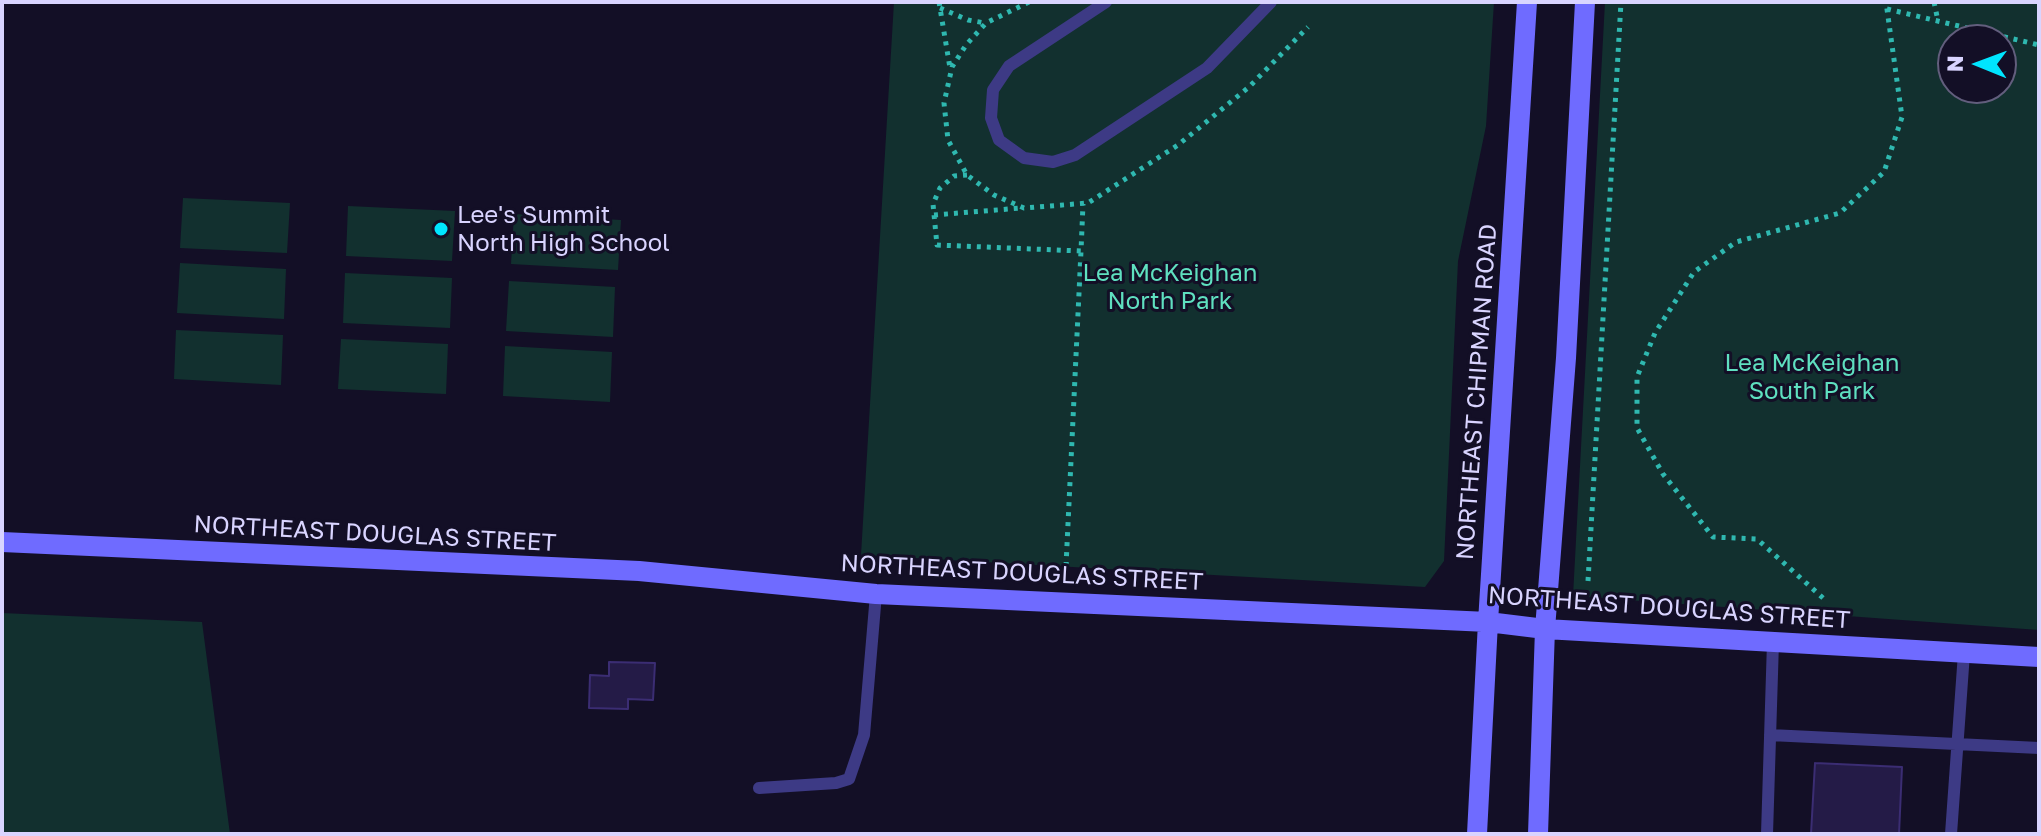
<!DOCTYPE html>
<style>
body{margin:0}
#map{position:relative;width:2041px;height:836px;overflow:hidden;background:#130f26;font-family:"Golos Text",sans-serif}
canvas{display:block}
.frame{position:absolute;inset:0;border:4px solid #d9d4ff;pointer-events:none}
.north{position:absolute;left:1937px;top:24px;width:80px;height:80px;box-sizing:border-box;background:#130f26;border:2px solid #625e7d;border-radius:50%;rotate:271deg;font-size:22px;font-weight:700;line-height:32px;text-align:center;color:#d9d4ff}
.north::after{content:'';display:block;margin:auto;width:28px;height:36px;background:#00e5ff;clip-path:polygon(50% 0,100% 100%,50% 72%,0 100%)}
</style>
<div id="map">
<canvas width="2041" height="836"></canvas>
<div class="frame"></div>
<div class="north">N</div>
</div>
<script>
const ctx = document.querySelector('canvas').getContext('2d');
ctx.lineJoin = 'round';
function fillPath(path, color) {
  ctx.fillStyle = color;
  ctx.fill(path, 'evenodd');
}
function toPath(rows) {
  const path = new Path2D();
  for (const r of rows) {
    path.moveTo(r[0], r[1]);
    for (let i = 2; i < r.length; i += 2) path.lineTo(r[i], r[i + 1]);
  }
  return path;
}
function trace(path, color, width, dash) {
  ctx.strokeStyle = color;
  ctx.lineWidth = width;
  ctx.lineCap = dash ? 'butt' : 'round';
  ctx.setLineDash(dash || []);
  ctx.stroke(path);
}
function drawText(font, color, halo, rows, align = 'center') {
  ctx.font = font + ' "Golos Text",sans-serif';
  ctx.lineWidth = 6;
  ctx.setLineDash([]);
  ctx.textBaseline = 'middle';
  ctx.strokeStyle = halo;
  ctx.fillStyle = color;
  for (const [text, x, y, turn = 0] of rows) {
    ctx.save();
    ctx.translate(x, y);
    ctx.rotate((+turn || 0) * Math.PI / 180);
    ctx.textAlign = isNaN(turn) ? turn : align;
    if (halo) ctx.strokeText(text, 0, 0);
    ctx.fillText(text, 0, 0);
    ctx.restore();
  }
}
fillPath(toPath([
 [894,2,1494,2,1486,126,1458,261,1444,561,1425,587,861,555],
 [1605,2,2039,2,2039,630,1573,596],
 [1953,40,2001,40,2001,88,1953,88],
 [183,198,290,203,287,253,180,248],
 [348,206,455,211,452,261,346,256],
 [514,214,621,220,618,270,511,264],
 [180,263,286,269,284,319,177,313],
 [345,273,452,278,450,328,343,323],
 [509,281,615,287,613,337,506,331],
 [176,330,283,335,281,385,174,379],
 [341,339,448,344,446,394,338,389],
 [505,346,612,352,610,402,503,396],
 [2,613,202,622,230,834,2,834]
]), '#12302f');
const building = toPath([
 [609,662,655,663,653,700,628,699,628,709,589,708,590,675,609,676,609,662],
 [1815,763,1902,767,1899,834,1811,834,1815,763]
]);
fillPath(building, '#241b47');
trace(building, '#3b2d73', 2);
trace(toPath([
 [939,2,950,68],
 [1029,2,986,23,966,45,952,67,944,103,948,140,967,175,994,195,1024,208,1088,203,1178,145,1249,87,1308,27],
 [1934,2,1938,21],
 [940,8,968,20,985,23],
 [1887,9,2039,45],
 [967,175,954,176,940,188,933,204,937,245,1081,251,1083,204],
 [934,215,1021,208],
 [1066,566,1081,251],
 [1588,581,1621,2],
 [1823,598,1757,539,1713,537,1663,474,1637,428,1637,377,1655,333,1694,272,1736,242,1840,213,1884,172,1902,117,1886,2]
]), '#2fb8b0', 5, [4, 6]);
trace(toPath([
 [1106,2,1009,66,993,90,991,118,999,140,1024,158,1053,162,1075,155,1207,68,1271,2],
 [1770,735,2039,748],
 [759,788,836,783,849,779,864,735,876,594],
 [1767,834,1773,642],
 [1951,834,1964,653]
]), '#3d3a85', 12);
trace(toPath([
 [2,542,639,571,876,594,1488,622,1545,629,2039,657],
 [1477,834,1488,622,1527,2],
 [1538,834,1545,629,1566,358,1585,2]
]), '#6f6bff', 20);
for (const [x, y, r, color] of [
 [441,229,8,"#00e5ff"]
]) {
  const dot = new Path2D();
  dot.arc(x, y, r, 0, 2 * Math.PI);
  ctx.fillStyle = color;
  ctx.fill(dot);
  trace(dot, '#130f26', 3);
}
drawText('24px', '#d9d4ff', '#130f26', [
 ["Lee's Summit",457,215],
 ["North High School",457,243]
], 'left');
drawText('24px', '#5fe0c0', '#130f26', [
 ["Lea McKeighan",1170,273],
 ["North Park",1170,301],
 ["Lea McKeighan",1812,363],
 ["South Park",1812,391]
]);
drawText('24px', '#d9d4ff', '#130f26', [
 ["NORTHEAST CHIPMAN ROAD",1477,392,-86],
 ["NORTHEAST DOUGLAS STREET",375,534,3],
 ["NORTHEAST DOUGLAS STREET",1022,573,3],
 ["NORTHEAST DOUGLAS STREET",1669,608,4]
]);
</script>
